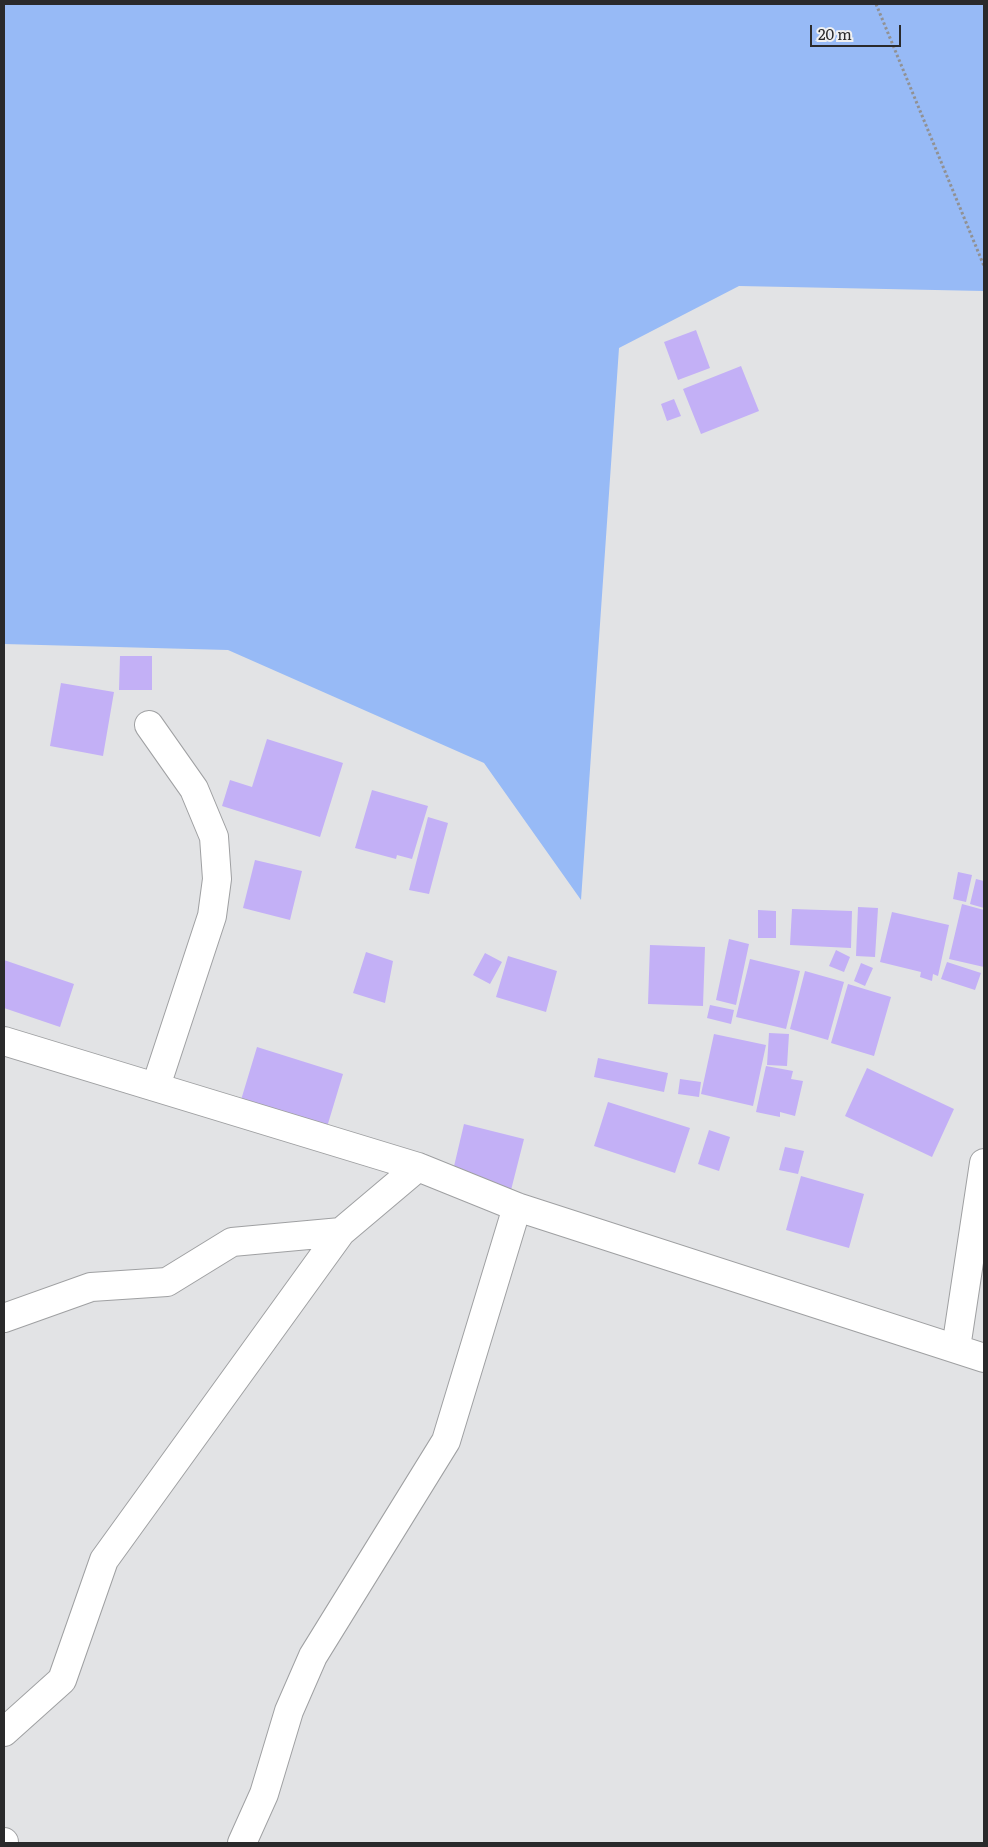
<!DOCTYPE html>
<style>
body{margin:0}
#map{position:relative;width:988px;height:1847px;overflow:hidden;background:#e2e3e5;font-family:Literata,serif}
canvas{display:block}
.frame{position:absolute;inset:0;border:5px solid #2a2a2b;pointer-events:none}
.scale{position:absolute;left:810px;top:25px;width:91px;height:22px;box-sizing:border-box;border:2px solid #2a2a2b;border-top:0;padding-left:6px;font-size:15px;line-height:18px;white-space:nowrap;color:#2a2a2b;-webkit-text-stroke:4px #f0f1f2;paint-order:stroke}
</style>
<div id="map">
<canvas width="988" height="1847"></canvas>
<div class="frame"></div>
<div class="scale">20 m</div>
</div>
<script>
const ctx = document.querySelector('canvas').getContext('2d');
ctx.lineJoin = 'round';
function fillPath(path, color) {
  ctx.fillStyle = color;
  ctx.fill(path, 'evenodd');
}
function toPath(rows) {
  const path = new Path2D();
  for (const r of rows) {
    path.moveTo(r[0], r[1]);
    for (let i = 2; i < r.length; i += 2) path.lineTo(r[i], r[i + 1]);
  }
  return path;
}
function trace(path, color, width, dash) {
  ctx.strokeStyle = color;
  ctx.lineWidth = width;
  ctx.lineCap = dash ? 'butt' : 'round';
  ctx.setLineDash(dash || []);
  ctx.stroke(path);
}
fillPath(toPath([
 [4,4,984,4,984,291,739,286,619,348,581,900,484,763,228,650,4,644]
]), '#97baf6');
fillPath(toPath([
 [696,330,710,368,678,380,664,342],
 [741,366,759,411,701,434,683,389],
 [674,399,681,416,667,421,661,404],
 [120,656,152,656,152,690,119,690],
 [61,683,114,692,103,756,50,746],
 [267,739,343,763,320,837,222,806,230,780,252,787],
 [372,790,428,806,412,859,397,855,396,859,355,848],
 [428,817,448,823,429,894,409,890],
 [255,860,302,871,290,920,243,908],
 [958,872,972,875,966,902,953,899],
 [976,879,984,881,984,908,970,904],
 [962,904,984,910,984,967,949,959],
 [858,907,878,908,875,957,856,956],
 [792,909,852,911,851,948,790,945],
 [758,910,776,911,776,938,758,938],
 [892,912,949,925,938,976,933,974,932,981,920,977,921,972,880,962],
 [729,939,749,944,736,1005,716,1000],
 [650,945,705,947,703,1006,648,1004],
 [836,950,850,957,844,972,829,966],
 [366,952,393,961,385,1003,353,993],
 [485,953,502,962,490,984,473,975],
 [508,956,557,971,546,1012,496,997],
 [750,959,800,971,786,1029,736,1017],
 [4,960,74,984,60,1027,4,1008],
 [947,962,981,973,975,990,941,979],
 [861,963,873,968,865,986,854,981],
 [805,971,844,982,828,1040,790,1029],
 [848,984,891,997,874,1056,831,1043],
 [710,1005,734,1010,731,1024,707,1018],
 [769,1033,789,1034,787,1066,767,1065],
 [714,1034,766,1045,753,1106,701,1094],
 [257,1047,343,1074,327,1127,241,1100],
 [598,1058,668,1073,664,1092,594,1077],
 [766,1066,793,1071,791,1079,803,1081,795,1116,780,1112,780,1117,756,1112],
 [867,1068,954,1109,932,1157,845,1116],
 [680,1079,701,1082,699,1097,678,1094],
 [608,1102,690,1128,675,1173,594,1146],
 [464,1124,524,1139,510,1194,451,1179],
 [709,1130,730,1137,719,1171,698,1164],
 [785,1147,804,1151,798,1174,779,1170],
 [801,1176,864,1194,849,1248,786,1230]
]), '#c3b0f6');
const minor = toPath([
 [149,725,194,789,214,837,217,879,212,916,156,1086],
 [4,1041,418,1167,517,1207,984,1358],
 [4,1318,91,1287,167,1282,232,1242,341,1232],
 [956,1348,984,1163],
 [4,1732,62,1680,104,1560,341,1232,418,1167],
 [4,1842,4,1843],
 [242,1843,264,1794,289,1711,313,1656,446,1441,517,1207]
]);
trace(minor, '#9fa0a2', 30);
trace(toPath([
 [876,4,984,266]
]), '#919193', 3, [2.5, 2.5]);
trace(minor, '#fff', 28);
</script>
